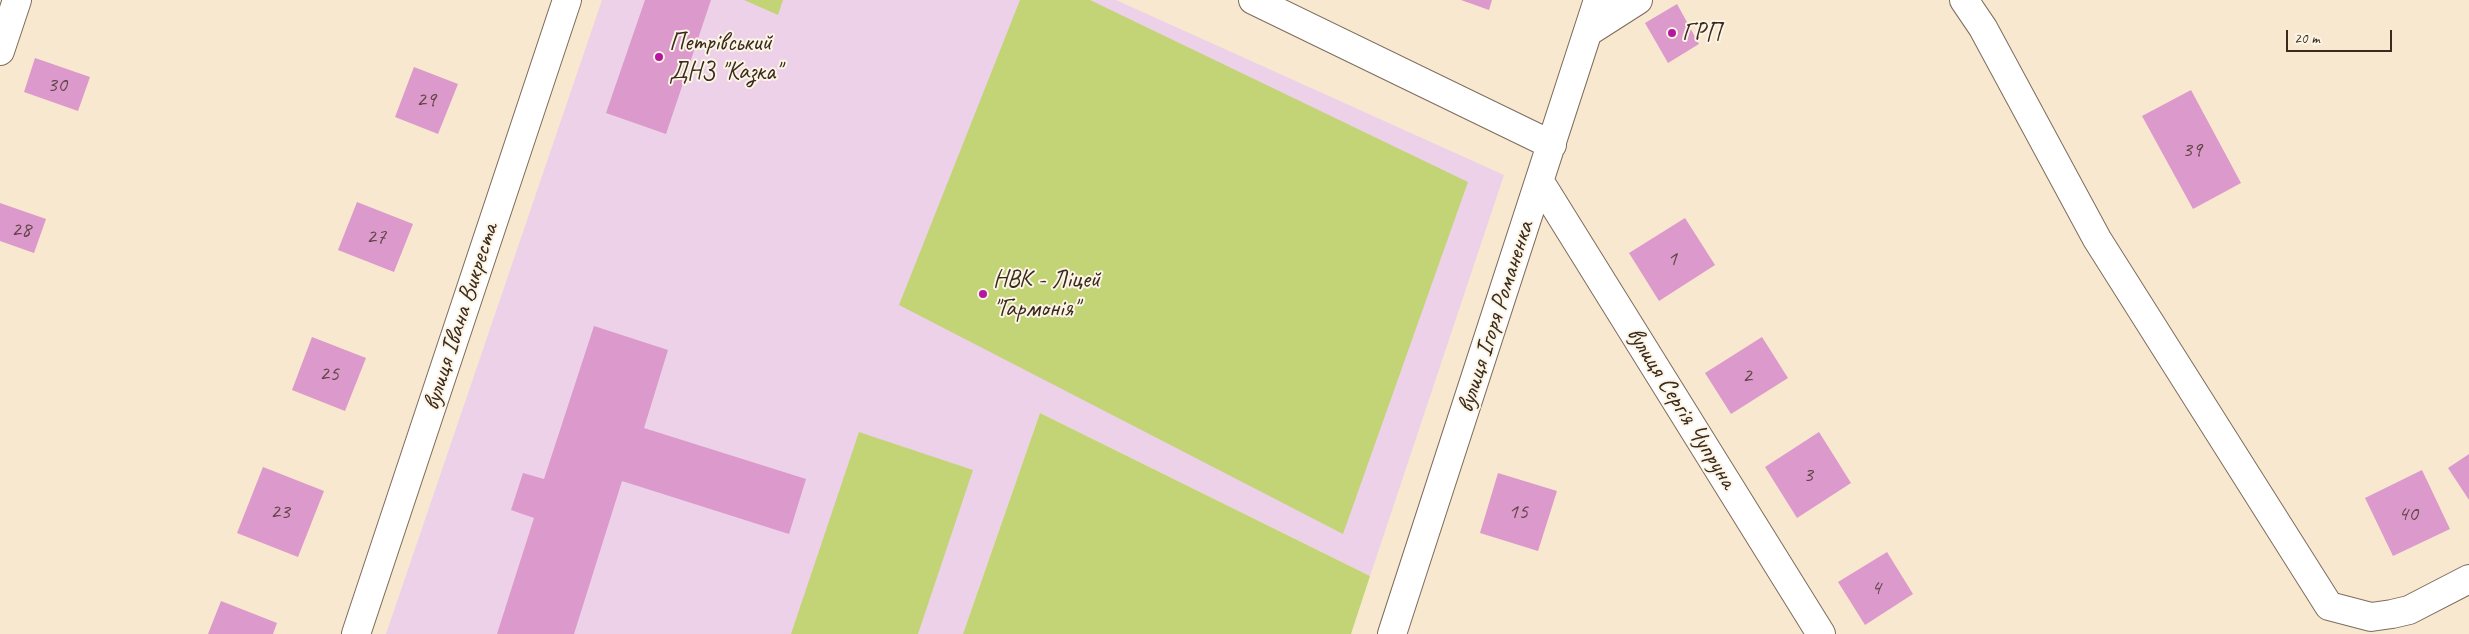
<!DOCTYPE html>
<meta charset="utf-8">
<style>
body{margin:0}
#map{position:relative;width:2469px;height:634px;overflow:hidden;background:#f8e8d0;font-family:Caveat,sans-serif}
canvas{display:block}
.scale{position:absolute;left:2286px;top:30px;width:106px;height:22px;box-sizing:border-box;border:2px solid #3b2a1e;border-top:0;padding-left:6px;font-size:15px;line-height:18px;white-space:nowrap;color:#3b2a1e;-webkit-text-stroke:4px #fcf5e5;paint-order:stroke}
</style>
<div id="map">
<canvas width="2469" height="634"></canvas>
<div class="scale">20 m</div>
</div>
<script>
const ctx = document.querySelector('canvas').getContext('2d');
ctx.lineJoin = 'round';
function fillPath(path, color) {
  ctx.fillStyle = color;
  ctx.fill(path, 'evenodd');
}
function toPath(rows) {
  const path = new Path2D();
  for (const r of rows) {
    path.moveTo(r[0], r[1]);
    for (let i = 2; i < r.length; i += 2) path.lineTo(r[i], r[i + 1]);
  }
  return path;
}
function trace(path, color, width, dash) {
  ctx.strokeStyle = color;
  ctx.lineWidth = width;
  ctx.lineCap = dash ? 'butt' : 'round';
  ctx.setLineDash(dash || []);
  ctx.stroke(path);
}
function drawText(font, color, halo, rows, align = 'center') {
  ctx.font = font + ' Caveat,sans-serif';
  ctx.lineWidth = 4;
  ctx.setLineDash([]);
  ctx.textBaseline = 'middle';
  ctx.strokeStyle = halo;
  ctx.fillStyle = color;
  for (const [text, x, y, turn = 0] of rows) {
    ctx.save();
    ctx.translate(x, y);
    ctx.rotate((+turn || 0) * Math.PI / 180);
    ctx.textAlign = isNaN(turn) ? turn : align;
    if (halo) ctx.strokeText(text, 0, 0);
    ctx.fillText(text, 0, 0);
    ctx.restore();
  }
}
fillPath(toPath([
 [602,0,1116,0,1504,175,1370,576,1040,413,963,634,386,634]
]), '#edd1e9');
fillPath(toPath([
 [744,0,783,0,778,15],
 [1020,0,1090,0,1468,182,1343,534,899,305],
 [1040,413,1370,576,1351,634,963,634],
 [859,432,973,470,918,634,791,634]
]), '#c2d476');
fillPath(toPath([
 [645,0,711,0,666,134,606,113],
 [1461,0,1492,0,1489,10],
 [1677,4,1699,44,1668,63,1645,23],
 [35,58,90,77,78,111,24,92],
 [414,67,458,84,438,134,395,117],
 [2191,90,2241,183,2193,209,2142,116],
 [357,202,413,224,394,272,338,250],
 [0,203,46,219,34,253,0,241],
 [1685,218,1715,265,1659,301,1629,253],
 [594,326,668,350,644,428,806,479,789,534,622,481,574,634,497,634,534,518,511,510,523,473,544,479],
 [312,337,366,358,345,411,292,390],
 [1762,337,1788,378,1731,414,1705,373],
 [1819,432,1851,483,1797,518,1765,467],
 [2469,454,2469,500,2448,468],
 [263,467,324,491,298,557,237,533],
 [2422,470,2450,529,2393,556,2365,498],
 [1498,473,1557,491,1538,551,1480,533],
 [1887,552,1913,594,1865,625,1838,582],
 [221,601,277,623,273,634,208,634]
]), '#dc99cb');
const minor = toPath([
 [1253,0,1552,145],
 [1964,0,1983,28,2097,239,2329,606,2371,617,2392,614,2409,610,2469,579],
 [1588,32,1638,0],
 [0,51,17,0],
 [1540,182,1821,634],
 [356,634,567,0],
 [1392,634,1598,0]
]);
trace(minor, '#7d6c5c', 30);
trace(minor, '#fff', 28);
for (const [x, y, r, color] of [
 [1672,33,5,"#b5179e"],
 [659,57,5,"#b5179e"],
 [983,294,5,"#b5179e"]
]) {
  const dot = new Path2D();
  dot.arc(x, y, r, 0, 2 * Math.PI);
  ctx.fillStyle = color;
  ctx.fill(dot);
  trace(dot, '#fcf5e5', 2);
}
drawText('22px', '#634649', null, [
 ["30",57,85],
 ["29",426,100],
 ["39",2192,150],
 ["28",21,230],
 ["27",376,237],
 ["1",1672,259],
 ["25",329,374],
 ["2",1747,376],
 ["3",1808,475],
 ["23",280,512],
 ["15",1518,512],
 ["40",2408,514],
 ["4",1876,588]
]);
drawText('25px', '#3b2a1e', '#fcf5e5', [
 ["ГРП",1682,33],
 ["Петрівський",669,43],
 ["ДНЗ \"Казка\"",669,72],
 ["НВК - Ліцей",993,280],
 ["\"Гармонія\"",993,309]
], 'left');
drawText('25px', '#3b2a1e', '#fcf5e5', [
 ["вулиця Івана Викреста",461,317,-72],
 ["вулиця Ігоря Романенка",1496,317,-72],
 ["вулиця Сергія Чупруна",1681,408,58]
]);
</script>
